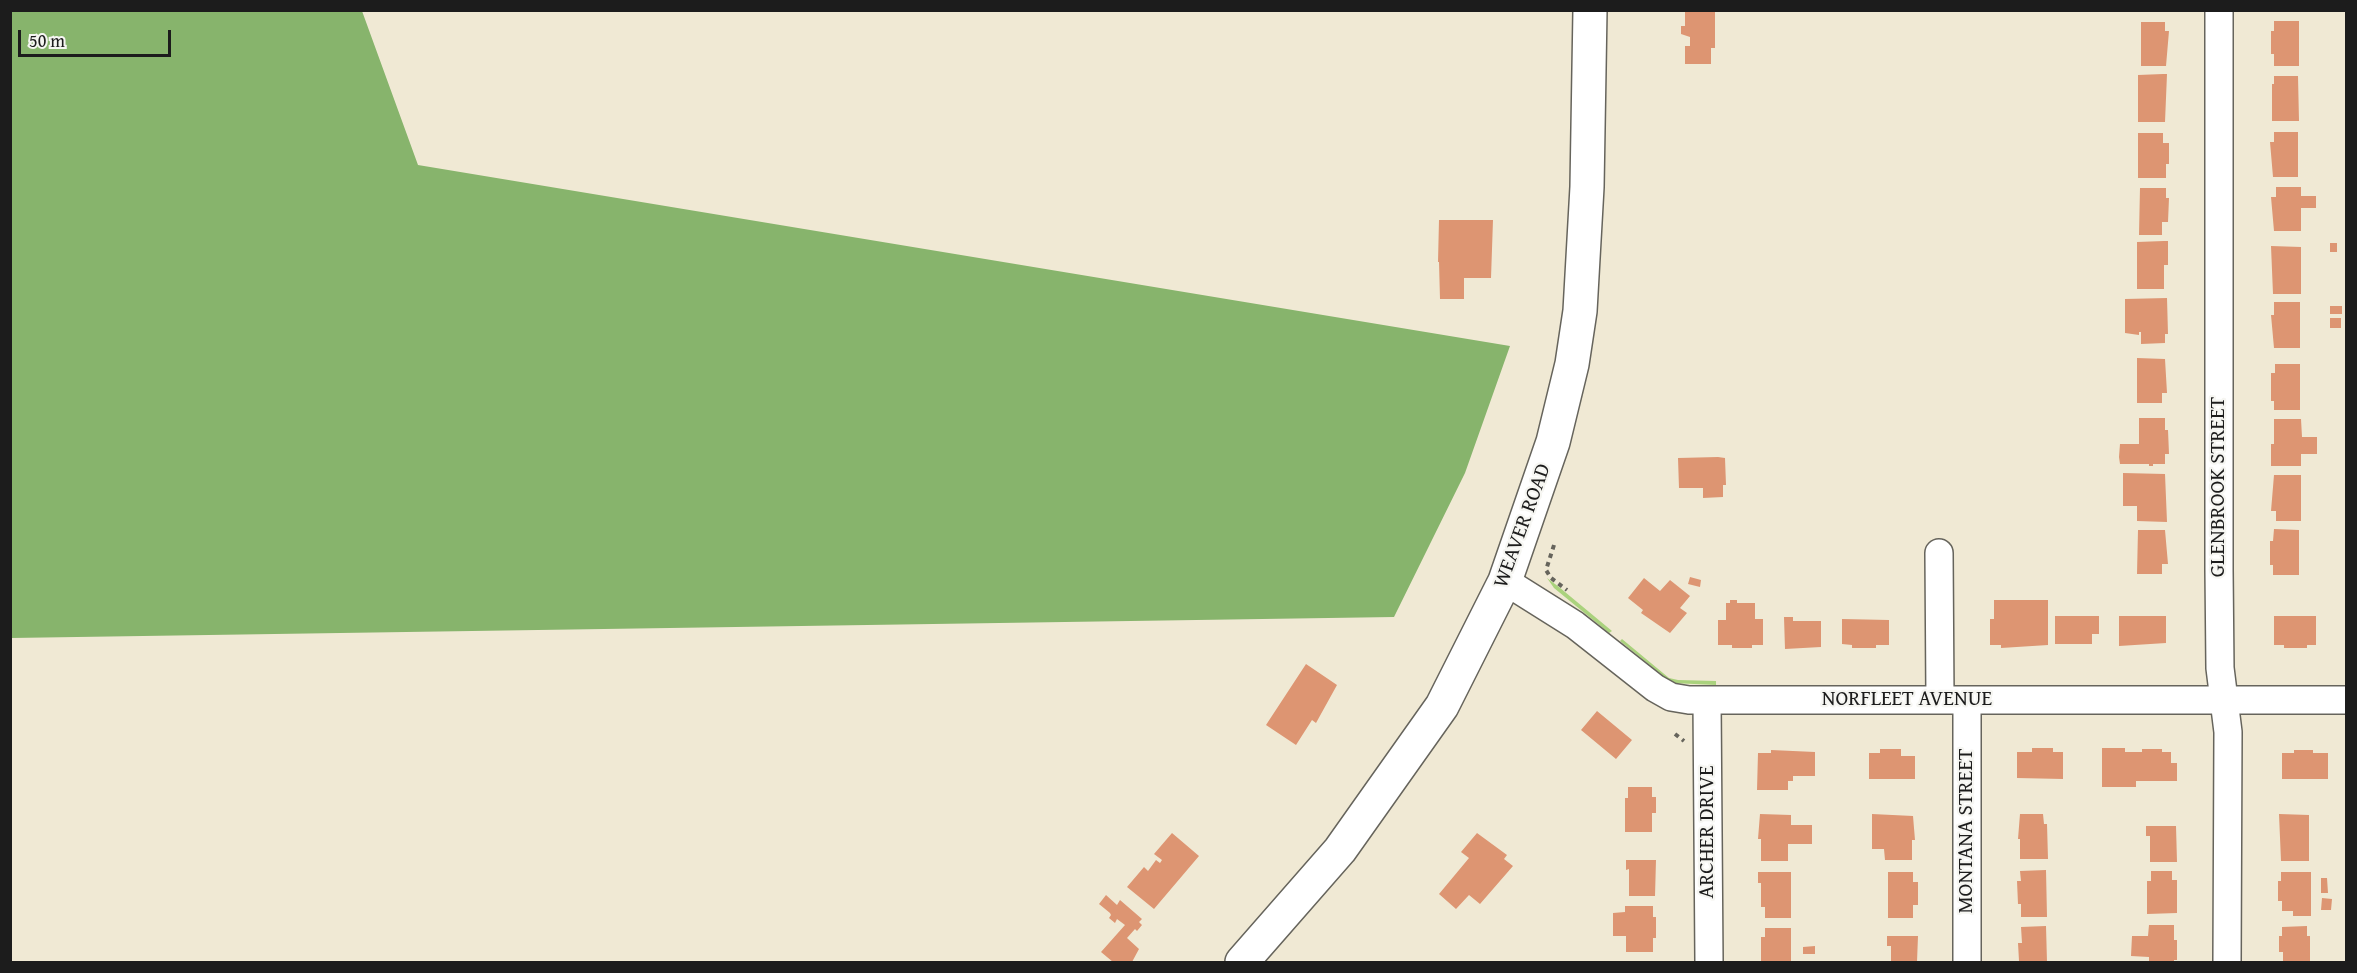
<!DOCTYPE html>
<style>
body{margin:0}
#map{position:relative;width:2357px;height:973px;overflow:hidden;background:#f0e9d4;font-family:"Gentium Book Plus",serif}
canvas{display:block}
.frame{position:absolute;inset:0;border:12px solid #1c1c1c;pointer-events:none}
.scale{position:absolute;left:18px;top:30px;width:153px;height:27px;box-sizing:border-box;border:3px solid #1c1c1c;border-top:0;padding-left:8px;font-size:18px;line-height:21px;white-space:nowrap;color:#1c1c1c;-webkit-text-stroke:4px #f6f6f2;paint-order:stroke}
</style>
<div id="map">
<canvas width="2357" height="973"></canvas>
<div class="frame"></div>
<div class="scale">50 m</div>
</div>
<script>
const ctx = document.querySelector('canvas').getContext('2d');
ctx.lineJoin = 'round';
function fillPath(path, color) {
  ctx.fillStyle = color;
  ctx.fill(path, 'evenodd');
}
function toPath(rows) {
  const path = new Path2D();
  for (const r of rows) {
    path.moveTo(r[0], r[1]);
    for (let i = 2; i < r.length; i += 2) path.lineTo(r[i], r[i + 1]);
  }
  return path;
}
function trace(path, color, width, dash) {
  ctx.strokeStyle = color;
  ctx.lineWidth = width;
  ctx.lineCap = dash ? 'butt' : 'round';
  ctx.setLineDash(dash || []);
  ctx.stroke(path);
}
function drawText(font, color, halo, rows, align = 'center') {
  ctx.font = font + ' "Gentium Book Plus",serif';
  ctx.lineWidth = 4.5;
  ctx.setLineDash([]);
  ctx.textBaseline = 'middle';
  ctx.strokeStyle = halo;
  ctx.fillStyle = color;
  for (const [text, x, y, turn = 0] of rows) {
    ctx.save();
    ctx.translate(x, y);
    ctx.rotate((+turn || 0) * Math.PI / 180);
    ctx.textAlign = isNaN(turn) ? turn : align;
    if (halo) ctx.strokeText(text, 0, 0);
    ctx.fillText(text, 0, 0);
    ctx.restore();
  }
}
fillPath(toPath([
 [1547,578,1559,587,1612,631,1609,633,1554,588],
 [1622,639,1669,678,1678,680,1716,681,1716,685,1672,683,1620,641]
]), '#aad27d');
fillPath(toPath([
 [10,11,362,11,418,165,1510,346,1465,473,1394,617,11,638]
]), '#87b46c');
fillPath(toPath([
 [1685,10,1715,10,1715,48,1711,48,1711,64,1685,64,1685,46,1690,46,1690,37,1681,34,1681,26,1685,26],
 [2274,21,2299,21,2299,66,2274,66,2274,54,2271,54,2271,31,2274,31],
 [2141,22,2165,22,2165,31,2169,31,2166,66,2141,66],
 [2163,74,2167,74,2165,122,2138,122,2138,75],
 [2274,76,2298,76,2299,121,2272,121,2272,84,2274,84],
 [2274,132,2298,132,2298,177,2273,177,2270,142,2274,142],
 [2138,133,2163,133,2163,143,2169,143,2169,164,2166,164,2166,178,2138,178],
 [2276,187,2301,187,2301,196,2316,196,2316,208,2301,208,2301,231,2274,231,2271,197,2276,197],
 [2140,188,2166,188,2166,198,2169,198,2168,222,2162,222,2162,235,2139,235],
 [1439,220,1493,220,1491,278,1464,278,1464,299,1440,299,1439,262,1438,262],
 [2164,241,2168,241,2168,265,2164,265,2164,289,2137,289,2137,242],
 [2330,243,2337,243,2337,252,2330,252],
 [2271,246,2301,247,2301,294,2273,294],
 [2167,298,2168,334,2165,334,2165,343,2141,344,2141,332,2139,332,2139,335,2125,333,2125,299],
 [2274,302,2300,302,2300,348,2274,348,2271,315,2274,315],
 [2330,306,2342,306,2342,314,2330,314],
 [2330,318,2341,318,2341,328,2330,328],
 [2137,358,2165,359,2167,393,2162,393,2162,403,2137,403],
 [2275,364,2300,364,2300,410,2274,410,2274,401,2271,401,2271,373,2275,373],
 [2139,418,2165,418,2165,430,2168,430,2169,454,2165,454,2165,464,2153,464,2153,466,2149,466,2149,464,2120,464,2119,457,2120,444,2139,444],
 [2274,419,2301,419,2302,437,2317,437,2317,454,2301,454,2301,466,2271,466,2271,444,2274,444],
 [1718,457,1725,458,1726,485,1723,485,1723,497,1703,498,1703,488,1679,488,1678,458],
 [2123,473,2165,474,2167,522,2137,521,2137,506,2123,506],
 [2274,475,2301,475,2301,521,2276,521,2276,511,2271,511],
 [2274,529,2299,530,2299,575,2273,575,2273,565,2270,565,2270,541,2273,541],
 [2138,530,2165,530,2168,564,2162,564,2162,574,2137,574],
 [1690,577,1701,580,1700,587,1688,584],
 [1644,578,1660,591,1670,580,1690,596,1680,608,1687,613,1670,633,1641,613,1643,610,1628,598],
 [1730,600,1737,600,1737,603,1755,603,1755,619,1763,619,1763,645,1752,645,1752,648,1732,648,1732,645,1718,645,1718,620,1726,620,1726,603,1730,603],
 [1994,600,2048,600,2048,645,2001,648,2001,645,1990,645,1990,619,1994,619],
 [2055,616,2099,616,2099,634,2092,634,2092,644,2055,644],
 [2119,616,2166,616,2166,643,2119,646],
 [2274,616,2316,616,2316,645,2307,645,2307,648,2284,648,2284,645,2274,645],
 [1784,617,1793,617,1793,621,1821,621,1821,647,1785,649],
 [1842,619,1889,620,1889,645,1876,645,1876,648,1852,648,1852,645,1842,644],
 [1306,664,1337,685,1316,723,1312,720,1296,745,1266,725],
 [1597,711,1632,740,1616,759,1581,730],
 [2032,748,2053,748,2053,752,2063,752,2063,779,2017,778,2017,752,2032,752],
 [2102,748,2125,748,2125,752,2142,752,2142,749,2162,749,2162,752,2171,752,2171,763,2177,763,2177,781,2136,781,2136,787,2102,787],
 [1880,749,1901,749,1901,756,1915,756,1915,779,1869,779,1869,753,1880,753],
 [1771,750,1815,752,1815,776,1793,776,1793,781,1788,781,1788,790,1757,790,1758,753,1771,753],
 [2294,750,2313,750,2313,753,2328,753,2328,779,2282,779,2282,753,2294,753],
 [1628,787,1652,787,1652,797,1656,797,1656,813,1652,813,1652,832,1625,832,1625,798,1628,798],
 [1760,814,1791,815,1791,825,1812,825,1812,844,1788,844,1788,861,1761,861,1761,839,1758,839],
 [1872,814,1913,816,1915,840,1912,840,1912,860,1885,860,1884,849,1872,849],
 [2020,814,2043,814,2044,824,2047,824,2048,859,2020,859,2020,839,2018,839],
 [2279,814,2309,815,2309,861,2281,861],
 [2146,826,2176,826,2177,862,2150,862,2150,836,2146,836],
 [1172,833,1199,856,1154,909,1127,887,1144,867,1148,871,1156,860,1160,863,1162,860,1154,854],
 [1477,833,1507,855,1504,859,1513,866,1480,904,1469,895,1456,909,1439,894,1469,858,1461,852],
 [1626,860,1656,860,1655,896,1629,896,1629,869,1626,870],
 [2046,870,2047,917,2021,917,2021,904,2018,904,2017,881,2021,881,2020,871],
 [2151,871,2172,871,2172,880,2177,880,2177,913,2147,914,2147,881,2151,881],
 [1758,872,1791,872,1791,918,1765,918,1765,907,1761,907,1761,883,1758,883],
 [1888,872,1913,872,1913,882,1918,882,1918,905,1913,905,1913,918,1888,918],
 [2281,872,2311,872,2311,916,2293,916,2293,911,2282,911,2282,901,2278,901,2278,881,2281,881],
 [2321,878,2327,878,2328,893,2321,893],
 [1106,895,1117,905,1120,900,1142,919,1139,922,1142,925,1137,931,1135,929,1127,938,1139,949,1132,962,1113,962,1101,952,1125,925,1117,919,1115,923,1109,918,1111,915,1110,913,1099,904],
 [2322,898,2332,899,2331,910,2321,910],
 [1625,906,1653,906,1653,917,1656,917,1656,938,1653,938,1653,952,1626,952,1626,936,1613,936,1613,913,1625,912],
 [2149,925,2174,925,2174,940,2177,940,2177,960,2174,960,2174,962,2149,962,2149,957,2131,956,2132,936,2148,936],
 [2046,926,2047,962,2019,961,2018,943,2022,943,2021,927],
 [2307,926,2307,936,2310,936,2310,962,2283,962,2283,952,2279,952,2279,936,2282,936,2282,927],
 [1765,928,1791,928,1791,962,1761,962,1761,937,1765,937],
 [1887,936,1918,936,1917,962,1891,962,1891,946,1887,946],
 [1815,946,1815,954,1803,954,1803,947]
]), '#dd9572');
const minor = toPath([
 [2219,10,2219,570,2220,668,2228,732,2227,962],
 [1939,553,1940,699],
 [1505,581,1575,625,1655,688,1671,697,1689,700,2346,700],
 [1967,700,1967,962],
 [1707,701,1709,962]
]);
const major = toPath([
 [1242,962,1340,850,1442,706,1505,581,1553,442,1572,364,1580,311,1587,187,1590,10]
]);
trace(minor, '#66645c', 30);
trace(major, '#66645c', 36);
trace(toPath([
 [1554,545,1546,570,1551,578,1567,590],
 [1675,734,1684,741]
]), '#66645c', 4, [4.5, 4.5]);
trace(minor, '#fff', 27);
trace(major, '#fff', 33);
drawText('21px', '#1c1c1c', '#f6f6f2', [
 ["GLENBROOK STREET",2219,487,-90],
 ["WEAVER ROAD",1523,526,-70],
 ["NORFLEET AVENUE",1907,700],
 ["MONTANA STREET",1967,831,-90],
 ["ARCHER DRIVE",1708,832,-90]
]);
</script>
